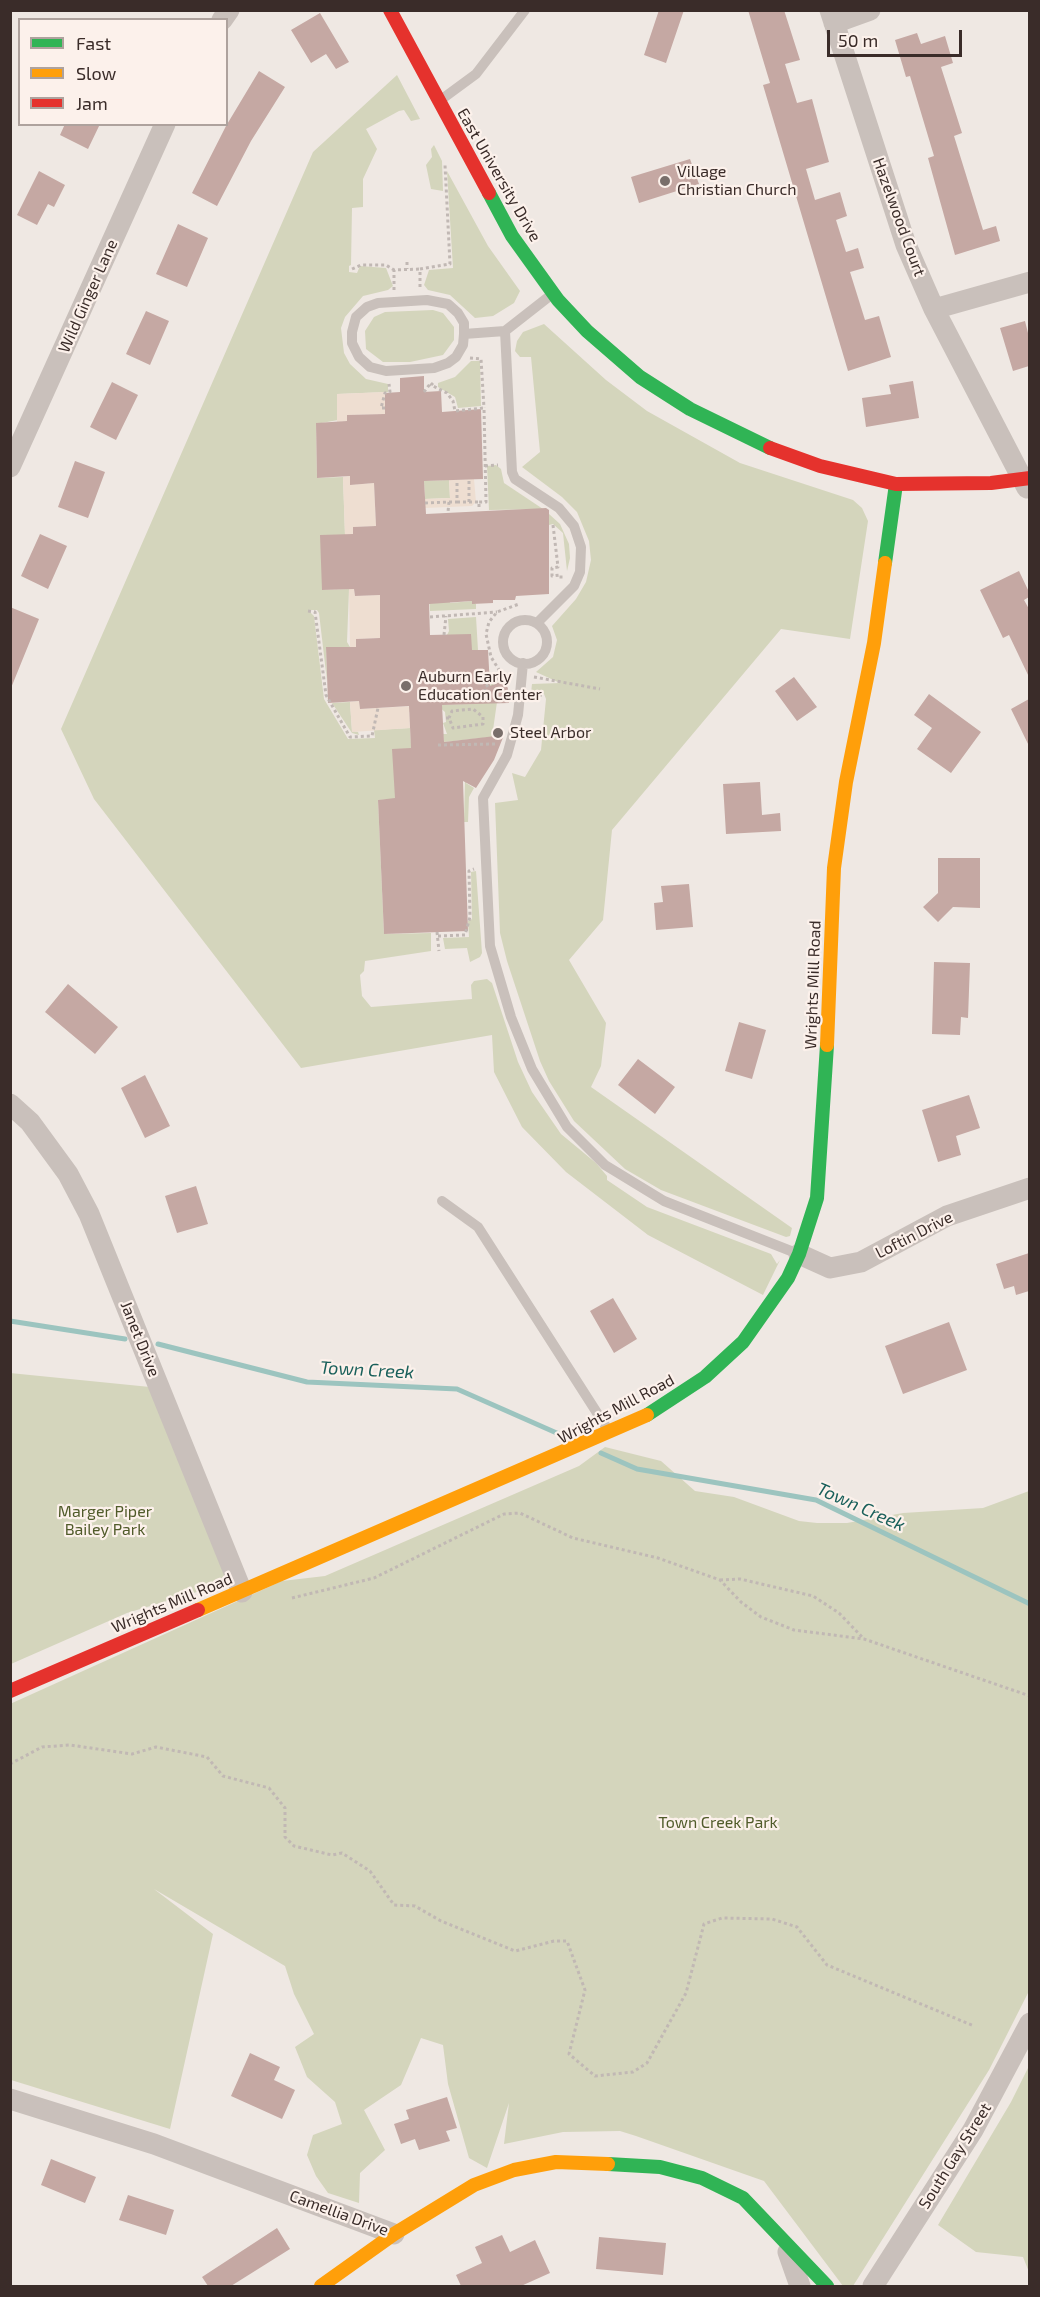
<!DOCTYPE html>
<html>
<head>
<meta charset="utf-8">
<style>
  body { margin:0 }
  #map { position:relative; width:1040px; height:2297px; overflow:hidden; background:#efe8e3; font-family:"Exo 2",sans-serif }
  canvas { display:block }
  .frame { position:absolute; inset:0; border:12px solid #3a2c29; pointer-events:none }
  .legend { position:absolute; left:18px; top:18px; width:210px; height:108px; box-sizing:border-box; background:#fcf1eb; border:2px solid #aea29d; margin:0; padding:8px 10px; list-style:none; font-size:18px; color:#3a2c29 }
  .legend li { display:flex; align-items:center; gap:12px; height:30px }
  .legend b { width:30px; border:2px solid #aea29d }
  .scale { position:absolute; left:827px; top:30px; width:135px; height:27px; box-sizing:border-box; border:3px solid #3a2c29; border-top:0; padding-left:8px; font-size:18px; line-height:21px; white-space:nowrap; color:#3a2c29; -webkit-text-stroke:4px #fcf1eb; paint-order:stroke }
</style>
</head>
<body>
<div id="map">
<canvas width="1040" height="2297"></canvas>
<div class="frame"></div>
<ul class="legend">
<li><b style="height:8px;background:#30b455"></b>Fast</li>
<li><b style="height:8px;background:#ff9f0a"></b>Slow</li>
<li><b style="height:8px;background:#e5322d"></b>Jam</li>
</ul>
<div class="scale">50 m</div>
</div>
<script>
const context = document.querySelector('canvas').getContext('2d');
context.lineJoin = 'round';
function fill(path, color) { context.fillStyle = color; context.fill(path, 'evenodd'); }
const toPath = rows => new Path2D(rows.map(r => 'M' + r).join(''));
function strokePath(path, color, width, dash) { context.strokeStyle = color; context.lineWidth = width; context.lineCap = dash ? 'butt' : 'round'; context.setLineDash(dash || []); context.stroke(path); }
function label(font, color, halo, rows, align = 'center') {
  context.font = font + ' "Exo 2",sans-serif'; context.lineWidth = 4.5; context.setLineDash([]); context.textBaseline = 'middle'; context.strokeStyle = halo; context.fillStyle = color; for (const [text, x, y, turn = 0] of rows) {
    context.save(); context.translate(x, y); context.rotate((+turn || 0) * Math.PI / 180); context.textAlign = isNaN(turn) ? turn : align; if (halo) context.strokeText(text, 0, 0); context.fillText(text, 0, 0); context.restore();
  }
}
const green = toPath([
  [397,75,420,119,411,121,404,110,399,111,366,129,377,149,363,179,363,207,352,208,351,265,349,266,349,272,357,273,360,266,386,268,393,286,388,290,363,296,345,317,341,328,344,353,350,364,366,379,388,384,388,392,338,394,338,420,316,424,317,478,343,477,345,535,322,590,349,589,347,642,350,647,326,648,327,681,319,613,317,610,308,610,314,616,324,699,348,739,375,738,374,730,410,728,411,744,417,743,395,799,378,800,384,934,431,933,431,951,365,961,364,971,360,975,362,996,371,1007,472,999,471,985,474,981,487,979,492,983,518,1062,532,1092,561,1134,596,1163,607,1176,607,1180,647,1207,771,1254,777,1264,780,1260,763,1295,648,1235,566,1172,522,1127,494,1072,492,1035,301,1068,94,799,61,729,313,152],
  [434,145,442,161,443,191,431,189,426,165,432,157,431,149],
  [447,171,488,246,520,291,514,303,493,316,475,318,450,295,428,290,424,285,429,270,453,268],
  [433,310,443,313,454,327,454,340,443,355,410,362,383,362,366,349,365,331,374,317,385,312],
  [544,324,606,380,647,411,740,463,853,500,862,508,868,521,850,639,781,629,612,830,603,920,569,960,606,1023,601,1066,591,1087,792,1228,790,1236,786,1237,661,1190,625,1169,574,1121,549,1081,540,1061,507,961,500,933,495,803,518,800,512,773,525,777,541,750,546,699,544,694,531,693,532,684,560,683,536,672,553,657,557,640,552,626,576,599,586,582,591,560,589,541,577,512,562,497,522,467,540,452,531,357,520,357,515,351,517,341,523,332],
  [471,361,480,361,481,406,458,408,455,397,438,387,438,383,455,377],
  [496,465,501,469,504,483,543,509,489,510,487,466],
  [449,480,450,498,425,499,424,481],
  [549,514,560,524,569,544,570,558,567,571,563,533,553,524,549,525],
  [427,567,449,592,450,603,472,601,476,604,476,609,430,611],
  [476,617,478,650,472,651,447,635,449,631,448,619],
  [491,684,495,684,498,695,492,737,444,742,443,734,447,734,443,723,446,722,445,712,437,705,473,704],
  [350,702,352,731,358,732,359,735,352,733,332,703],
  [487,748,466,783,474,788,469,797,468,822,464,822,465,779],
  [476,871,482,953,480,957,470,962,467,948,445,949,443,938,469,937,468,921,472,919,471,872],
  [10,1373,150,1387,230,1582,127,1613,11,1664],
  [605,1447,661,1461,695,1491,734,1497,799,1521,817,1523,847,1523,903,1513,983,1508,1029,1491,1029,1991,989,2070,853,2286,843,2286,764,2181,636,2136,620,2131,563,2132,504,2144,509,2103,487,2168,469,2158,448,2084,443,2045,421,2038,401,2085,364,2110,385,2150,360,2173,359,2203,328,2193,316,2176,307,2155,313,2135,342,2124,335,2102,307,2077,295,2047,314,2034,294,1994,285,1966,154,1889,213,1934,170,2129,11,2080,10,1704,282,1581,325,1576,579,1466],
  [1029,2066,1030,2066,1029,2272,1023,2257,976,2252,938,2225,1011,2102]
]);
const plaza = toPath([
  [385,392,385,414,347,415,347,421,337,422,337,394],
  [350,476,350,485,374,483,376,526,353,527,353,534,345,535,343,477],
  [474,479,476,502,472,506,425,508,425,499,450,498,449,480],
  [349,589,354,589,355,596,380,595,380,638,356,639,356,647,350,647],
  [359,701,360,709,414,706,415,711,409,712,410,728,352,732,350,702]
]);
const stream = toPath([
  [10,1321,125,1339],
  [158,1344,307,1382,457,1389,568,1438],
  [601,1453,637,1469,816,1500,1030,1604]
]);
const building = toPath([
  [659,10,684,10,666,63,644,55],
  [748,10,784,10,800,60,785,64,797,103,812,99,829,162,806,169,815,200,840,192,847,216,836,220,846,252,858,248,864,268,850,272,865,320,879,316,891,357,848,371,763,85,770,83],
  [320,13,349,62,336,69,326,54,311,63,291,30],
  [917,33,921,44,945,36,953,63,941,67,962,133,954,136,983,230,996,226,1000,241,955,255,928,158,934,156,910,76,906,77,895,40],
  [259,71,285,87,251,141,217,206,192,193,226,126],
  [65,124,100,124,88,149,60,135],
  [690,159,699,184,639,203,631,177],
  [39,171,65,185,54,207,48,204,37,225,17,215],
  [178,224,208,238,187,287,156,274],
  [146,311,169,321,150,365,126,354],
  [1025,321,1029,337,1029,366,1013,371,1000,328],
  [424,376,424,392,441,391,442,412,481,409,483,479,424,481,426,514,546,508,549,510,549,594,516,596,515,600,493,600,493,603,472,604,472,601,429,604,430,635,471,634,472,650,488,650,490,686,505,680,508,689,509,703,442,705,444,742,504,735,494,760,476,788,463,781,468,931,384,934,378,800,395,798,392,749,411,748,409,706,360,709,359,701,328,703,326,647,356,647,356,639,380,638,380,595,355,596,354,589,322,590,320,535,353,534,353,527,376,526,374,483,350,485,350,476,317,478,316,423,347,421,347,415,385,414,385,393,400,392,400,378],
  [913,381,919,418,866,427,862,398,891,394,889,385],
  [112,382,138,395,116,440,90,427],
  [75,461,105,472,88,518,58,507],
  [40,534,67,546,48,589,21,576],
  [1019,571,1029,592,1029,597,1024,600,1029,609,1029,677,1009,635,1003,638,980,590],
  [10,607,39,619,11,688,10,688],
  [794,677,817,707,797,721,775,691],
  [929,694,981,732,951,773,917,749,932,728,914,715],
  [1029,699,1029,746,1011,709],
  [760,782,762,815,780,813,781,831,726,834,723,784],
  [938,858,980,858,980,908,953,907,938,922,923,907,938,893],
  [689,884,693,927,656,930,654,903,663,902,661,886],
  [934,962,970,963,968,1018,961,1017,960,1035,932,1034],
  [68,984,118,1027,95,1054,45,1012],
  [739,1022,766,1030,752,1079,725,1071],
  [638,1059,675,1087,655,1114,618,1085],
  [145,1075,170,1126,145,1138,121,1088],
  [969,1095,980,1128,956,1136,961,1155,938,1162,922,1110],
  [196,1186,208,1224,177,1233,165,1196],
  [1029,1253,1029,1291,1016,1295,1014,1286,1004,1289,996,1264],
  [613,1298,637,1339,614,1353,590,1311],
  [949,1322,967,1370,903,1394,885,1346],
  [250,2053,280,2067,274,2080,295,2090,282,2119,231,2096],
  [447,2097,457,2128,446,2131,450,2141,419,2150,415,2139,401,2144,394,2124,409,2119,406,2110],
  [51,2159,96,2177,85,2203,41,2185],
  [128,2195,174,2210,166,2235,119,2220],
  [277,2228,290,2249,231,2286,208,2286,202,2277],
  [502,2235,510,2252,535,2240,550,2273,521,2286,461,2286,456,2275,482,2263,475,2247],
  [599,2237,666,2243,663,2275,596,2269]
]);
const path = toPath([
  [407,262,407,269],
  [352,269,361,265,386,265,394,270],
  [420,287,420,269,450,264,445,165],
  [394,290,394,270,420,269],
  [470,358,481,359,484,408],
  [433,383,431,385,447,393,453,401,455,411,484,408,486,502,479,502],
  [424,392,430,384],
  [385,408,381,408,385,393,390,392,389,384],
  [485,466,498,465],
  [449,502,457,502,457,480],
  [457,502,479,502,479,510],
  [469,502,469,480],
  [425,503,449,502,448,512],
  [553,525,558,567,552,568,552,576,561,575,561,579],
  [308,611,315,612,326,695,350,737,372,736,378,708],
  [430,617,497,612],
  [444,635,446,616],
  [534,677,600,689],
  [506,681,491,657,486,634,489,622,497,612,519,604],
  [533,695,545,695],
  [473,698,485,698,485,687,503,675],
  [446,718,449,718,453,728,483,724,483,717,473,709,452,711,449,718],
  [438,745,495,744],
  [437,932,439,951],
  [438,936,465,935,470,917,469,871,474,869],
  [720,1580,740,1579,813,1596,839,1613,863,1638],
  [292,1598,374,1578,504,1514,520,1513,573,1538,658,1558,720,1580,741,1602,761,1617,794,1630,864,1639,1030,1696],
  [10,1764,42,1747,70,1745,132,1754,156,1747,207,1757,223,1776,269,1788,285,1808,285,1837,294,1846,332,1855,342,1853,370,1871,394,1905,415,1906,441,1921,515,1951,554,1941,567,1941,585,1990,569,2054,595,2076,633,2072,647,2063,686,1993,704,1924,722,1918,772,1919,797,1927,827,1965,974,2026]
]);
const lane = toPath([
  [442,99,476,74,525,10],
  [505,331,512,472,515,479,559,508,574,526,581,547,580,572,574,586,537,623],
  [464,334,463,345,456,357,448,363,434,368,386,371,370,367,359,357,352,343,352,332,356,317,367,307,378,303,427,300,448,304,458,313,464,323,464,334,505,331,551,295],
  '503 642a22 22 0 1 1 44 0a22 22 0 1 1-44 0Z',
  [523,663,518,715,507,755,483,798,490,946,511,1017,532,1069,567,1127,605,1165,664,1201,796,1253],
  [442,1201,478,1227,608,1430]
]);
const street = toPath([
  [830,10,906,245,934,309,1027,488],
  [222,20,229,10],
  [834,23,870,10],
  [934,309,1030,282],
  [10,467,165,124],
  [10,1104,30,1122,68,1174,89,1214,242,1592],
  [799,1254,830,1268,861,1262,947,1216,1030,1188],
  [10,2099,154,2144,394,2234],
  [788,2252,800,2286],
  [873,2286,973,2130,1030,2023]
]);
const fast = toPath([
  [489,193,512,236,558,300,587,331,640,377,690,409,770,448],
  [885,563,896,484],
  [647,1415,705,1377,743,1342,788,1278,799,1254,817,1198,827,1045],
  [608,2164,660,2167,702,2178,743,2198,827,2286]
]);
const slow = toPath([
  [827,1045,834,868,846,782,874,643,885,563],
  [198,1610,647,1415],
  [321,2286,394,2234,474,2185,514,2170,556,2162,608,2164]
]);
const jam = toPath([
  [390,10,489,193],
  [770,448,820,466,896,484,991,483,1030,478],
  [10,1691,198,1610]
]);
const markers = [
  [665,181,6,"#796e6a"],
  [406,686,6,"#796e6a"],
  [498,733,6,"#796e6a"]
];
const poiNames = [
  ["Village",677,172],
  ["Christian Church",677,190],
  ["Auburn Early",418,677],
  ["Education Center",418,695],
  ["Steel Arbor",510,733]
];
const streetNames = [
  ["East University Drive",499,175,60],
  ["Hazelwood Court",899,217,70],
  ["Wild Ginger Lane",88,296,-66],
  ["Wrights Mill Road",813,985,-88],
  ["Loftin Drive",914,1235,-27],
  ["Janet Drive",140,1339,68],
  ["Wrights Mill Road",616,1409,-28],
  ["Wrights Mill Road",172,1603,-23],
  ["South Gay Street",955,2156,-58],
  ["Camellia Drive",339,2213,20]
];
const parkNames = [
  ["Marger Piper",105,1512],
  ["Bailey Park",105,1530],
  ["Town Creek Park",718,1823]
];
const waterNames = [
  ["Town Creek",367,1370,3],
  ["Town Creek",861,1507,24]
];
fill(green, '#d4d5bc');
fill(plaza, '#eeded1');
strokePath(stream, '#9cc4bf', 5);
fill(building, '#c5a8a3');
strokePath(path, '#c1b8b4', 3, [3, 3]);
strokePath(lane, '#c9c0bb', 10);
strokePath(street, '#c9c0bb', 21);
strokePath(fast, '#30b455', 14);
strokePath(slow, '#ff9f0a', 14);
strokePath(jam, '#e5322d', 14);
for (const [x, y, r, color] of markers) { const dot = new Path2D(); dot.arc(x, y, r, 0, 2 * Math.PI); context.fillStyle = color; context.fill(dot); strokePath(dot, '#fcf1eb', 2); }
label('16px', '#3a2c29', '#fcf1eb', poiNames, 'left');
label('16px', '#3a2c29', '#fcf1eb', streetNames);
label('16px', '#505b2a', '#fcf1eb', parkNames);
label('italic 18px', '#1a605b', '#fcf1eb', waterNames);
</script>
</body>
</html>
